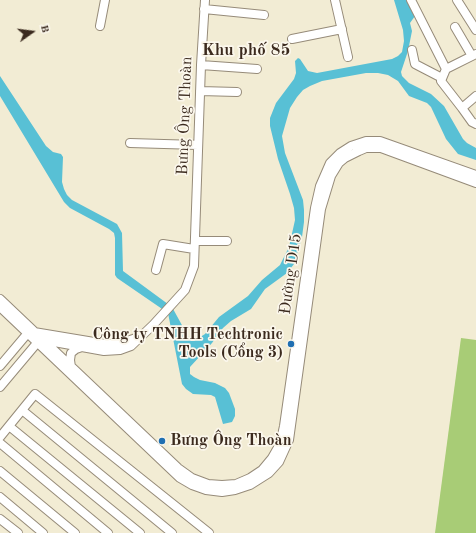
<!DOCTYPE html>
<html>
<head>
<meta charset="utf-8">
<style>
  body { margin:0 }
  #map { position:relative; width:476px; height:533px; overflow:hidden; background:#f2ecd4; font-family:"Old Standard TT",serif }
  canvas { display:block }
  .north { position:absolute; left:12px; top:12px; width:40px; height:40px; -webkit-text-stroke:3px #fbf7ec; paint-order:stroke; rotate:76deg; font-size:11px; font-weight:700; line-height:16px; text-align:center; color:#3b2a1e }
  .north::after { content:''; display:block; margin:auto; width:14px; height:18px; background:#3b2a1e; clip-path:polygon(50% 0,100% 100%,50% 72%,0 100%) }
</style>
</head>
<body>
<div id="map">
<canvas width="476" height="533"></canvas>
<div class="north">B</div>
</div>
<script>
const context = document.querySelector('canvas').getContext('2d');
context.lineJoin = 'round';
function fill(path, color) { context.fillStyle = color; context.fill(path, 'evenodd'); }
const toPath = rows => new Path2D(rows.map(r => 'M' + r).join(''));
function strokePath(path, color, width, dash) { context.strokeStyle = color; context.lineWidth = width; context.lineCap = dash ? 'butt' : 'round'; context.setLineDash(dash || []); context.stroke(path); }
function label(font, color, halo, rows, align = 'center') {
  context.font = font + ' "Old Standard TT",serif'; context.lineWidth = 3.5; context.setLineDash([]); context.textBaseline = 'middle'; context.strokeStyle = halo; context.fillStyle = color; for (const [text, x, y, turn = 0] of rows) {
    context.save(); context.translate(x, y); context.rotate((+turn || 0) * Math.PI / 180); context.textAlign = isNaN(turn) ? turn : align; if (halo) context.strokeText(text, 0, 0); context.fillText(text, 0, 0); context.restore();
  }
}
const green = toPath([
  [461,338,476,340,476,533,435,533]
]);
const water = toPath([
  [394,0,410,0,415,16,410,23,412,31,408,51,401,72,402,76,409,83,431,94,444,106,463,139,467,143,476,148,476,160,458,154,446,139,431,107,427,103,409,96,398,81,388,75,378,73,366,73,322,81,310,86,303,90,297,97,290,108,282,136,285,153,303,200,304,210,304,222,302,237,294,264,287,273,265,289,251,309,231,321,223,328,212,343,190,367,190,374,194,377,200,380,215,383,225,388,229,393,235,409,235,416,232,422,223,424,215,397,211,395,193,394,186,389,182,384,168,313,117,278,115,275,115,238,114,233,109,229,70,208,64,202,0,96,0,76,46,146,53,152,61,154,63,157,62,182,64,189,67,195,72,200,117,224,122,233,123,271,172,307,189,338,191,341,194,341,205,334,219,317,248,296,262,280,280,265,289,247,295,220,294,208,290,194,278,159,270,126,270,118,276,103,294,79,296,73,295,61,298,58,300,59,308,71,317,73,392,59,398,56,402,52,404,41,403,30]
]);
const minor = toPath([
  [335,0,348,57],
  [411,0,446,69,441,81,462,108,476,96],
  [457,0,476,30],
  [204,9,264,15],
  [100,26,105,0],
  [455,27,472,56],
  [292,39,342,29],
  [412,50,415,64,442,78],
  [201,65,257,69],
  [446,69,476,54],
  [200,91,237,92],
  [462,108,472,122,476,124],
  [130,143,198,145],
  [195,241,227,241],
  [156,270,163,244,194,249],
  [0,299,178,468,192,478,208,484,222,485,236,484,250,478,262,470,272,458,280,444,284,426,315,208,320,186,330,163,340,153,351,146,366,141,380,141,476,175],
  [0,307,180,478,192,485,206,490,222,492,235,490,250,485,269,473,279,462,289,440,321,209,331,176,339,163,345,158,359,151,366,148,381,148,476,183],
  [0,366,27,334,34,332,106,344,118,344,136,338],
  [71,367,70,360,71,353,76,349,82,347],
  [0,387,37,343,43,340,104,351,120,350,131,346,153,325,185,290,194,266,201,65,205,0],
  [22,410,172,533],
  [9,426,140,533],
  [0,437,35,394,209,533],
  [0,443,108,533],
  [0,471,75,533],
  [0,497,43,533],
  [0,519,18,533]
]);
const markers = [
  [291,344,4,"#1f6fb2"],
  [162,441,4,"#1f6fb2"]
];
const streetNames = [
  ["Bưng Ông Thoàn",185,116,-88],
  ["Đường D15",291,274,-82]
];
const poiNames = [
  ["Công ty TNHH Techtronic",283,335],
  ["Tools (Cổng 3)",283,353],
  ["Bưng Ông Thoàn",170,441,"left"]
];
const neighbourhoodNames = [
  ["Khu phố 85",246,51]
];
fill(green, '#a8cc76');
fill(water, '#58c0d5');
strokePath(minor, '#968b79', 10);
strokePath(minor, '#fff', 8);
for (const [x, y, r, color] of markers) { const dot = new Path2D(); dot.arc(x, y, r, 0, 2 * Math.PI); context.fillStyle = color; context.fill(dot); strokePath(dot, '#fbf7ec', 1.5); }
label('16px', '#3b2a1e', '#fbf7ec', streetNames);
label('bold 16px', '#3b2a1e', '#fbf7ec', poiNames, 'right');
label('bold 17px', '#3b2a1e', '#fbf7ec', neighbourhoodNames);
</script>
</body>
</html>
